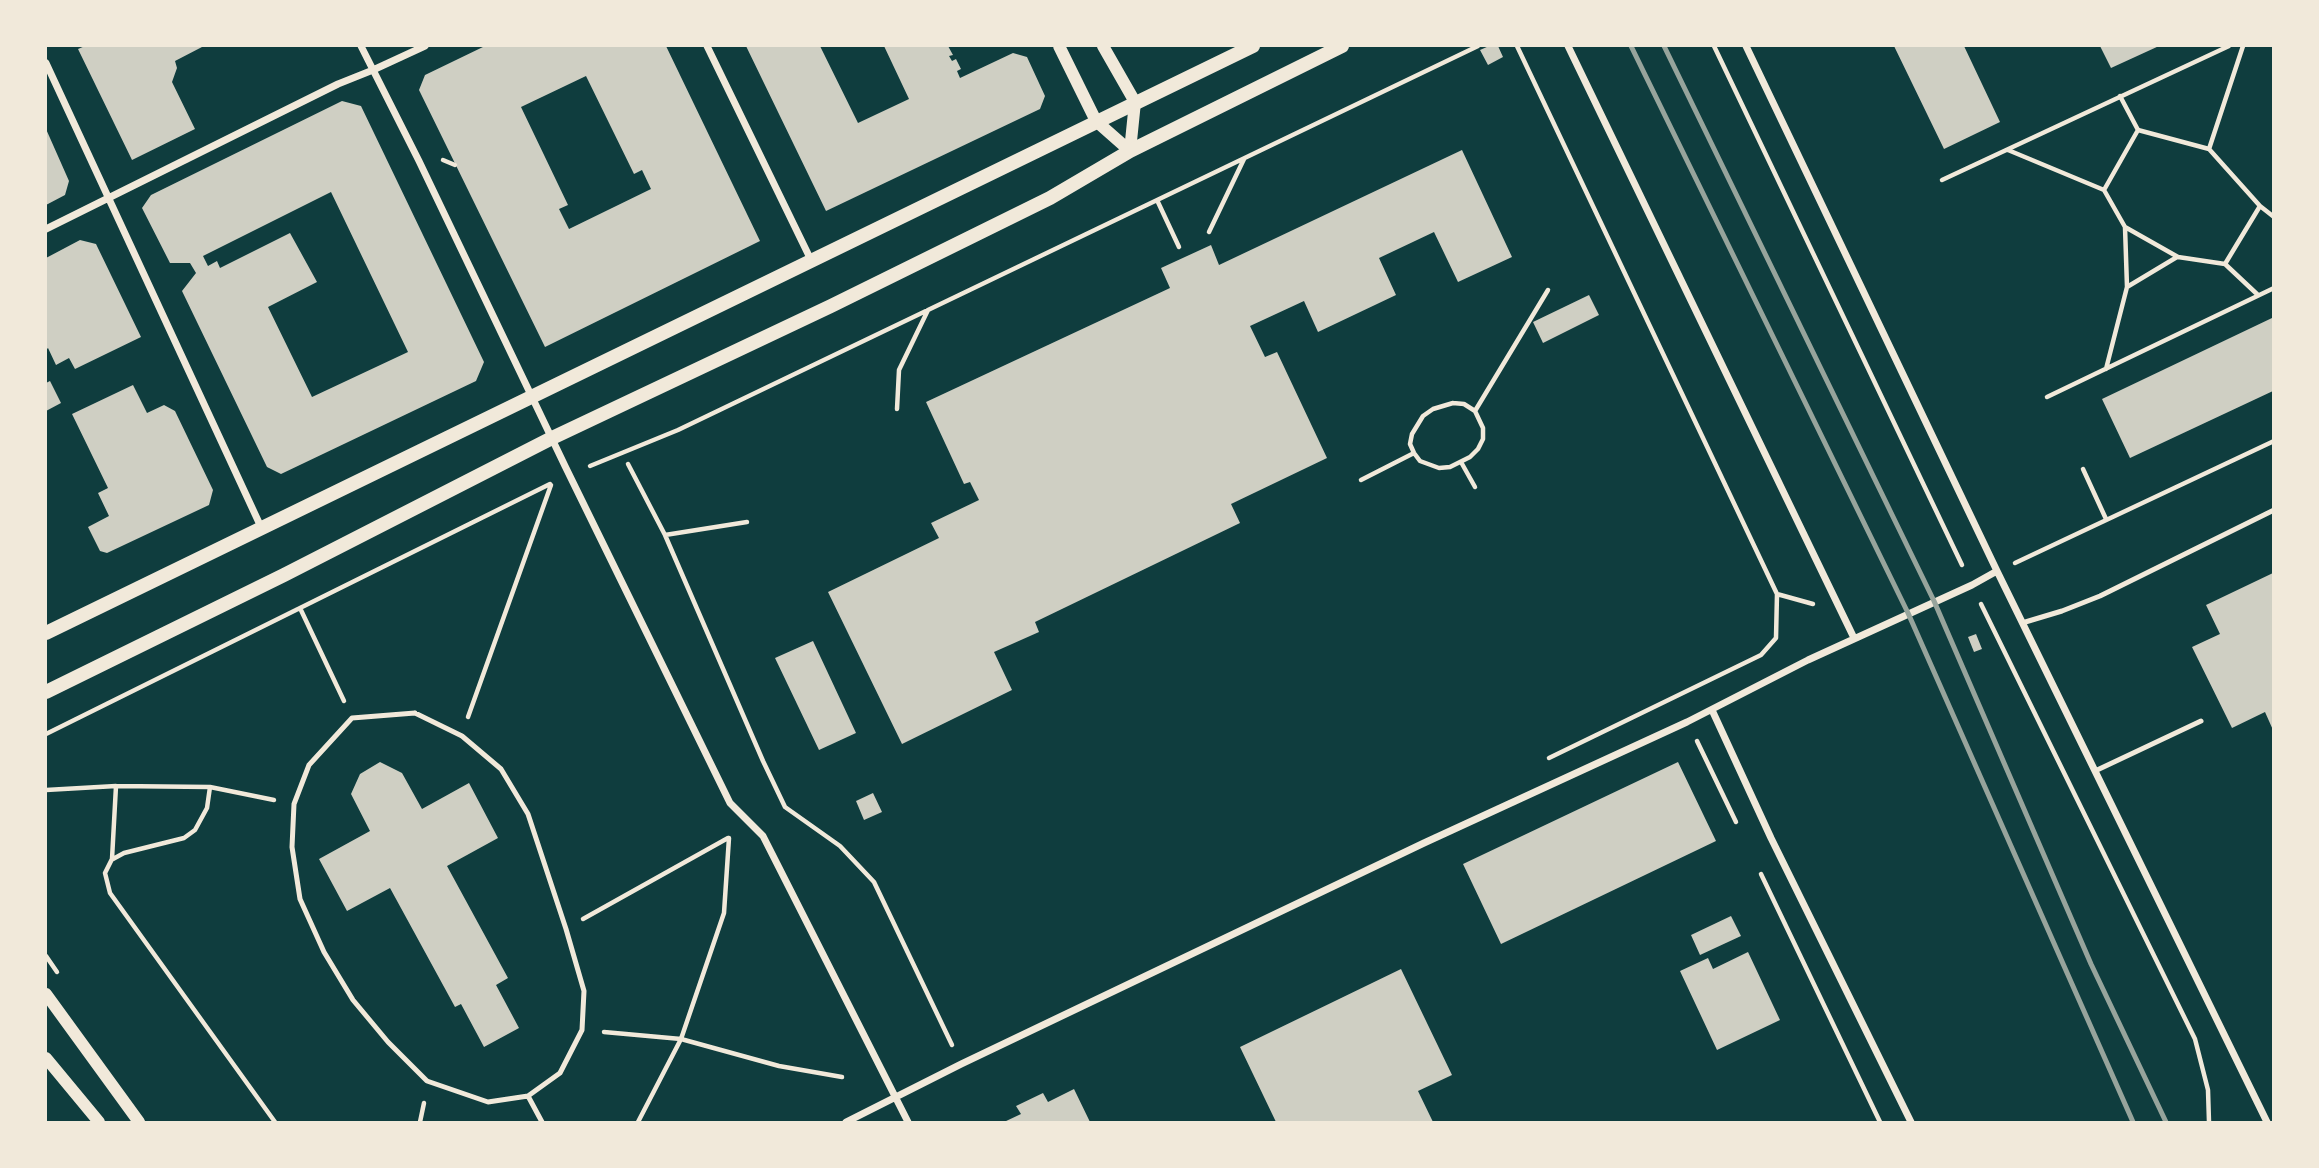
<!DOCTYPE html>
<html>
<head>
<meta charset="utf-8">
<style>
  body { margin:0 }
  #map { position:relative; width:2319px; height:1168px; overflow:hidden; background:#0f3d3e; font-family:Roboto,sans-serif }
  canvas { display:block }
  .frame { position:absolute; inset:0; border:47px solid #f1e9da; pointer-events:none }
</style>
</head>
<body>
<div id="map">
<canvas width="2319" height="1168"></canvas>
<div class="frame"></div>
</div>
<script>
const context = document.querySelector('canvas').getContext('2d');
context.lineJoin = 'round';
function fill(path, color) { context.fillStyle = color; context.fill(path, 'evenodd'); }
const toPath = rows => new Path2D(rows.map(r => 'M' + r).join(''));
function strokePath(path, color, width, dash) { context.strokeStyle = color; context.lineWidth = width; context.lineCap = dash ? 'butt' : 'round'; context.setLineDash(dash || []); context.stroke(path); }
const building = toPath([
  [85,46,201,46,202,47,175,61,177,68,172,82,195,129,132,160,78,49],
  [485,46,666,46,760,241,545,347,419,90,425,75],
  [586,76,634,174,642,170,651,189,569,229,559,209,568,205,521,107],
  [746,46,820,46,858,123,909,99,884,46,948,46,953,55,949,56,952,61,956,59,961,69,957,71,960,78,1013,53,1027,57,1045,96,1040,109,826,211],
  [1489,46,1498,46,1503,57,1488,65,1480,50],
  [1894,46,1964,46,2000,122,1944,149],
  [2100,46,2159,46,2111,68],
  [342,101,361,106,484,362,476,381,281,474,267,467,182,291,196,273,190,263,170,263,142,208,151,195],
  [331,192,408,352,312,397,268,307,317,282,290,233,220,268,217,261,208,266,203,256],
  [46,129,69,181,65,195,46,205],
  [1462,150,1512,257,1458,282,1434,232,1379,258,1396,295,1318,332,1304,301,1250,326,1265,357,1277,352,1327,458,1231,504,1240,523,1035,622,1039,632,994,652,1012,690,902,744,828,592,939,538,931,523,979,500,970,482,964,484,926,402,1170,288,1161,268,1211,245,1219,265],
  [80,240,96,244,141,337,75,369,69,358,56,365,48,348,46,350,46,258],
  [1589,295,1599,315,1543,343,1533,322],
  [2272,318,2273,391,2130,458,2102,399],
  [50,381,61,403,46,411,46,383],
  [133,385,147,413,164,405,175,411,213,490,209,505,107,553,100,551,88,527,109,516,98,493,108,488,72,414],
  [2273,573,2273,730,2265,712,2232,728,2192,647,2220,634,2206,605],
  [1976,634,1982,649,1974,652,1968,637],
  [813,641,856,733,819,750,775,658],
  [380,762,402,773,422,809,469,783,498,838,447,866,508,978,496,985,519,1028,484,1047,461,1004,455,1007,390,888,347,911,319,859,370,831,351,794,360,774],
  [1678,762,1716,841,1501,944,1463,864],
  [873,793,882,812,864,820,856,801],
  [1731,916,1741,936,1700,955,1691,935],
  [1748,952,1780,1020,1717,1050,1680,971,1708,958,1713,969],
  [1401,969,1452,1075,1418,1091,1433,1122,1276,1122,1240,1047],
  [1074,1089,1090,1122,1004,1122,1021,1114,1016,1106,1043,1093,1048,1102]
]);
const path = toPath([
  [1517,46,1777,594,1776,638,1761,655,1549,758],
  [1714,46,1962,565],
  [2120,96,2138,130,2209,149,2260,206,2274,217],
  [2209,149,2243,46],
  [2008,150,2104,190],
  [443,160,455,165],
  [1942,180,2229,46],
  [1157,200,1179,247],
  [2125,227,2178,257,2225,264,2258,295],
  [1209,232,1244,159],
  [2225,264,2260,206],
  [2127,287,2177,257],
  [2106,369,2127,287,2125,227,2104,190,2138,130],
  [2047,397,2274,288],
  [1453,403,1464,404,1475,411,1483,428,1483,439,1478,449,1470,457,1450,467,1439,468,1420,461,1414,453,1410,444,1412,434,1423,416,1433,409,1453,403],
  [897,409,899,370,928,310],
  [1475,411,1548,290],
  [1461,462,1475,487],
  [628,464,665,535,763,761,785,807,840,846,874,882,952,1045],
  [590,466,678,430,1478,46],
  [2083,469,2106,519],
  [1361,480,1414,453],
  [665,535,747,522],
  [2015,563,2274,441],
  [1777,594,1813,604],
  [1981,604,2195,1039,2208,1090,2209,1122],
  [300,608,344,701],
  [468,717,551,485],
  [46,734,550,484],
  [1697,741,1736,822],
  [116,786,112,859,105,873,110,893,275,1122],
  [46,790,116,786,210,787,274,800],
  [113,859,124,853,184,838,195,830,207,808,210,787],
  [1761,874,1880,1122],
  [583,919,728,838],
  [46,956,57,972],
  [604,1032,681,1039,779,1066,842,1077],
  [420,1122,424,1103],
  [638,1122,681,1039,724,913,729,838]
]);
const service = toPath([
  [2022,623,2062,611,2100,596,2274,510],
  [415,713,462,736,501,769,528,814,566,929,584,991,582,1030,560,1073,528,1096,488,1102,427,1081,388,1042,353,1000,324,952,300,899,292,847,294,804,309,765,352,718,415,713],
  [2095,771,2201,721],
  [528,1096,542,1122]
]);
const minor = toPath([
  [361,46,419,161,565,466,730,803,763,836,908,1122],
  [707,46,811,260],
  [1568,46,1854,638],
  [1746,46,1997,571,2267,1122],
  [46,63,261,527],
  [46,229,338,84,373,70,425,46],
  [1712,710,1771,838,1911,1122],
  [846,1122,961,1064,1424,843,1687,722,1808,660,1972,585,1997,571]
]);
const tertiary = toPath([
  [1059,46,1096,121,1130,151],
  [1103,46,1135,102,1130,151],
  [46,994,139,1122],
  [46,1058,99,1122]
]);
const secondary = toPath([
  [46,633,1253,46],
  [46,692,284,575,552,438,831,306,1050,198,1130,151,1342,46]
]);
const rail = toPath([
  [1631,46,1908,613,2133,1122],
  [1664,46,1934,601,2091,964,2166,1122]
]);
fill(building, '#cfcfc3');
strokePath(path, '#f1e9da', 4.5);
strokePath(service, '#f1e9da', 5);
strokePath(minor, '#f1e9da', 7);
strokePath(tertiary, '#f1e9da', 12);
strokePath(secondary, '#f1e9da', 14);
strokePath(rail, '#97a49c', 5);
</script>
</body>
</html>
